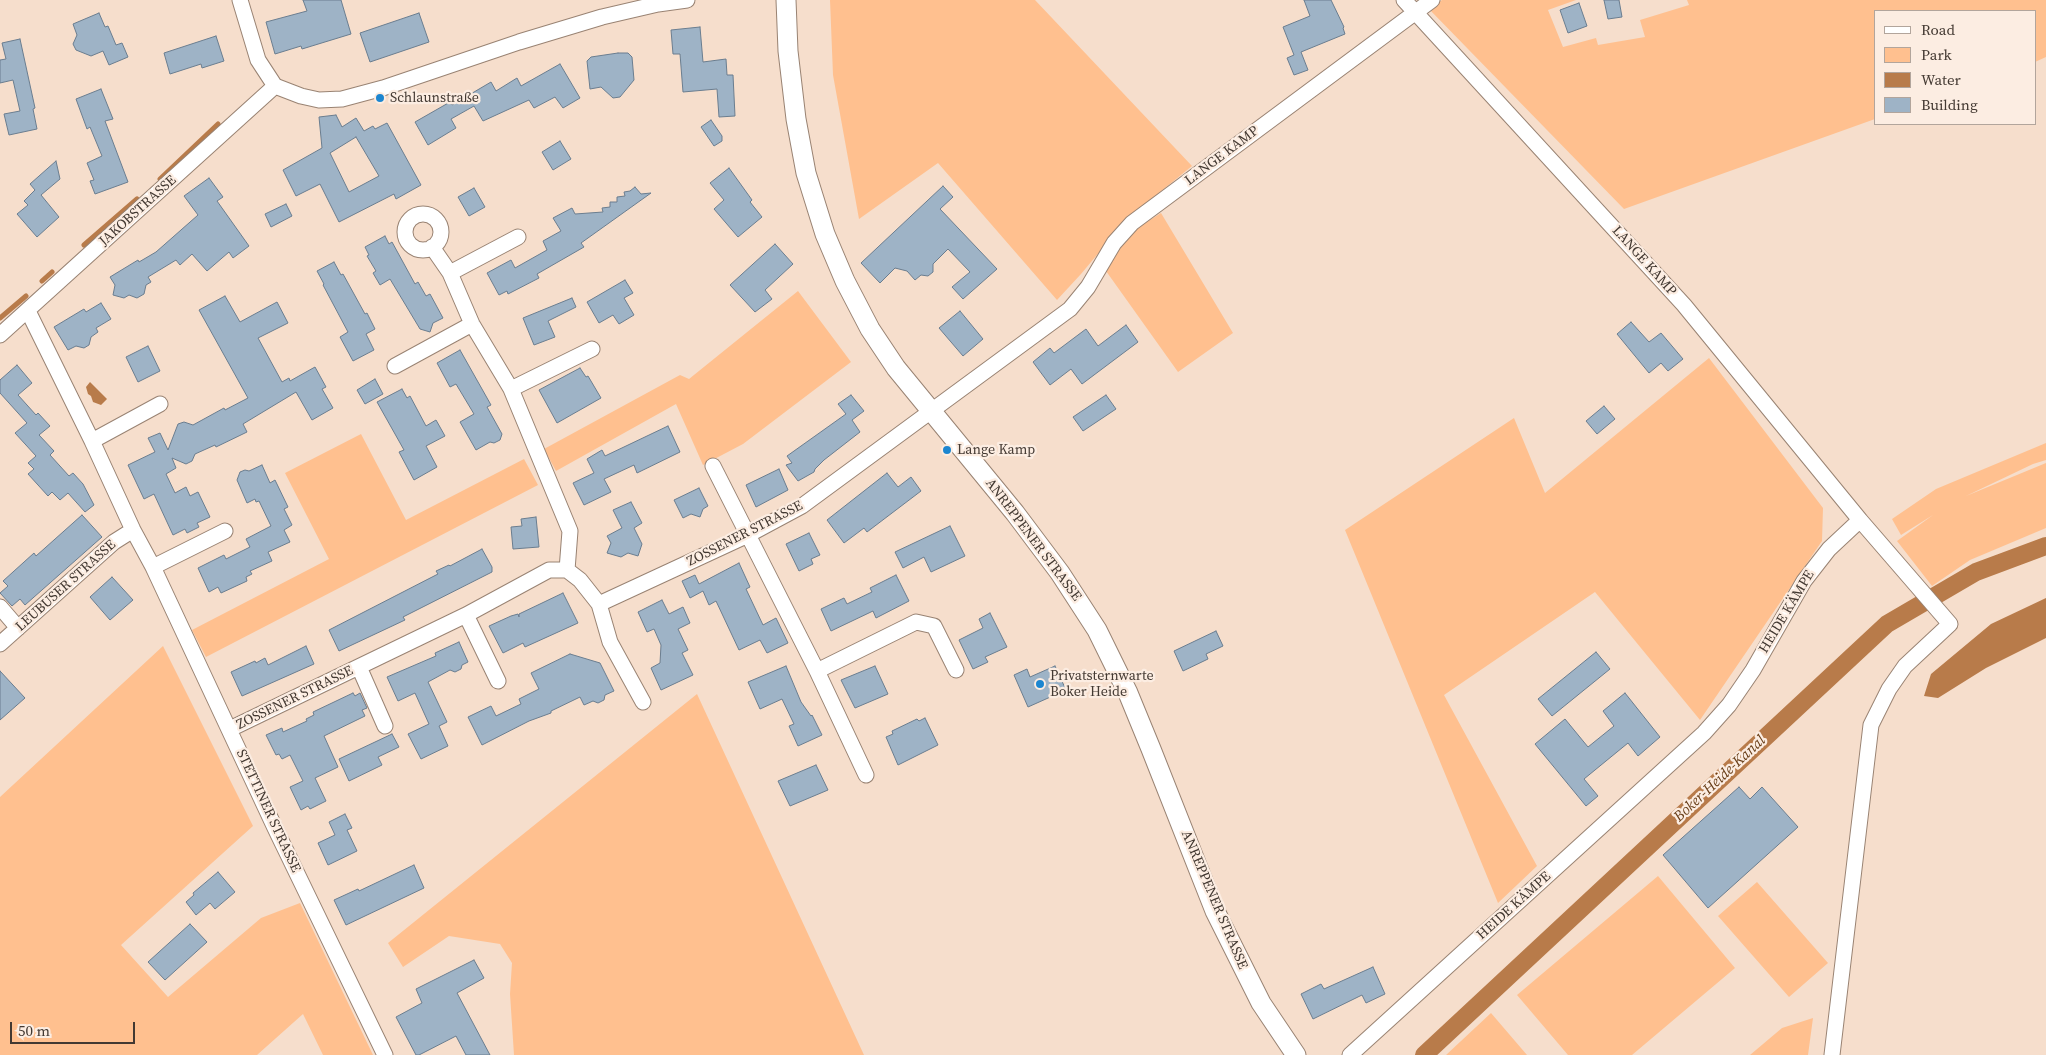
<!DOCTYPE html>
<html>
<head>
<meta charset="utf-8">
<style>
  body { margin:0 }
  #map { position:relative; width:2046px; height:1055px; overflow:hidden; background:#f6decc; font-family:"Source Serif 4",serif }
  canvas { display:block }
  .legend { position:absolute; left:1874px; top:10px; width:162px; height:115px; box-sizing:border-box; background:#fcede2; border:1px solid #b2a59c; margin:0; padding:6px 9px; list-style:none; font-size:15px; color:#433932 }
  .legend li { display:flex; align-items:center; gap:10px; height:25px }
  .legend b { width:25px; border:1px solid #b2a59c }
  .scale { position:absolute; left:10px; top:1022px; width:125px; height:22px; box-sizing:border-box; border:2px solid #433932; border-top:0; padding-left:6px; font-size:15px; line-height:18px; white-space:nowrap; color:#433932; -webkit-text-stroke:4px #fcede2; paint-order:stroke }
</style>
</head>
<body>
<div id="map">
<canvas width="2046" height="1055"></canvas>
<ul class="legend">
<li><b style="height:6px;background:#fff"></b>Road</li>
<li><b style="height:14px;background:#ffc08f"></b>Park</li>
<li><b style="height:14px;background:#b87b4a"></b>Water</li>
<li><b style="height:14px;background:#9eb3c6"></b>Building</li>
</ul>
<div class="scale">50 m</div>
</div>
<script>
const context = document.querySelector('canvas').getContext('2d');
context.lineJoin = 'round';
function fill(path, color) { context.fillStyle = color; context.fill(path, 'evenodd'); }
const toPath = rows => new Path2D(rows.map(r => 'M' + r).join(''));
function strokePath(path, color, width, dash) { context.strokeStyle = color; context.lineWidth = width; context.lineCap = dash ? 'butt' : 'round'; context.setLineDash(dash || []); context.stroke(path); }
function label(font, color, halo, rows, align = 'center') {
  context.font = font + ' "Source Serif 4",serif'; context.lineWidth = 4.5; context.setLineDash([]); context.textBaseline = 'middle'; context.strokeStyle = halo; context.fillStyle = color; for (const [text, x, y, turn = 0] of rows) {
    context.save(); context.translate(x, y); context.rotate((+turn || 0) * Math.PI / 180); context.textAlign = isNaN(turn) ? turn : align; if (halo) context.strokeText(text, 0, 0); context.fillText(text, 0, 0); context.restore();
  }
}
const green = toPath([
  [830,0,1035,0,1192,166,1127,219,1081,274,1057,300,938,163,859,219,833,75],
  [1442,0,1576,0,1548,10,1563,47,1596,38,1598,45,1645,37,1640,20,1689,5,1687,0,2046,0,2046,57,2035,62,2035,11,1875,11,1875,119,1624,209,1429,9],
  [1161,213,1233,333,1178,372,1106,271,1119,249,1136,229],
  [798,291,851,362,743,444,703,465,676,404,556,471,544,449,680,375,689,379],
  [1709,358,1823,508,1822,541,1700,720,1595,592,1444,695,1537,866,1498,903,1345,530,1514,418,1545,493],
  [361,434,406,520,524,459,538,485,206,657,192,630,329,559,285,473],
  [2046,443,2046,460,2033,464,1966,496,2046,463,2046,528,1970,560,1932,586,1897,541,1933,515,1901,535,1892,519,1936,489],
  [163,646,253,826,121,945,168,997,261,918,300,903,373,1055,323,1055,303,1014,257,1055,0,1055,0,797],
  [697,694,864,1055,514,1055,510,994,512,963,500,944,449,936,403,967,388,943],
  [1658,876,1735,968,1632,1055,1568,1055,1517,995],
  [1757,882,1828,963,1789,997,1718,916],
  [1491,1013,1527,1055,1446,1055],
  [1813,1018,1808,1055,1750,1055,1782,1028]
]);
const water = toPath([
  [90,382,107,399,101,405,93,402,91,396,88,394,86,387],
  [2046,598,2046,638,1986,668,1938,698,1924,696,1931,674,1991,624]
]);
const stream = toPath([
  [160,179,218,124],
  [84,245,137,199],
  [42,281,52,272],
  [0,318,26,296]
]);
const canal = toPath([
  [1424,1055,1887,624,1976,572,2046,546]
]);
const building = toPath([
  [303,0,341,0,351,34,302,49,301,46,275,54,266,22,307,11,303,0],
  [1304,0,1331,0,1344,27,1343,28,1345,34,1301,52,1308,70,1294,75,1287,58,1294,55,1283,27,1310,16,1304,0],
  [1604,0,1619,0,1622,17,1608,19,1604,0],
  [1579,3,1587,26,1568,33,1560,10,1579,3],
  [99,13,105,27,108,26,116,45,122,43,128,57,109,65,103,51,91,56,76,50,73,44,77,35,73,24,99,13],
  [419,13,429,42,370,62,360,33,419,13],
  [700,27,703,62,726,59,727,75,733,75,735,116,719,117,717,89,683,92,680,54,673,54,671,30,700,27],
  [216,36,224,61,202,68,201,64,170,74,164,53,216,36],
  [20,39,35,108,33,109,37,129,9,135,4,114,20,111,13,80,0,83,0,60,6,59,2,43,20,39],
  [618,53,628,53,632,57,634,80,620,97,613,98,601,87,590,89,587,61,591,57,618,53],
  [560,64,580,98,563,108,555,97,534,108,529,100,483,121,474,106,451,119,456,128,428,145,415,122,450,102,452,105,491,82,496,91,517,78,521,86,560,64],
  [101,89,113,119,105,121,128,182,95,194,90,181,94,180,87,163,102,156,90,127,87,129,76,99,101,89],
  [336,115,342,127,356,118,364,131,373,126,375,129,387,123,421,185,396,199,394,194,339,222,320,184,296,196,283,170,322,148,319,117,336,115],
  [356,137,379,176,349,192,330,153,356,137],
  [711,120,722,136,722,141,714,146,701,127,711,120],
  [560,141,571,159,553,170,542,152,560,141],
  [56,161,60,179,41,195,59,217,37,237,17,214,28,205,24,201,35,190,30,184,56,161],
  [729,168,752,200,750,202,762,217,738,237,714,209,724,200,710,183,729,168],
  [209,178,223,197,217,201,249,246,233,258,229,252,207,271,192,254,180,265,176,260,148,277,151,282,146,285,144,294,137,298,129,295,124,298,113,295,115,285,110,277,138,260,139,262,156,252,198,215,184,196,209,178],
  [943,186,953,197,940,209,997,269,963,299,952,287,970,272,948,249,933,264,933,272,928,276,921,275,915,280,907,271,895,268,880,283,861,263,943,186],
  [635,187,641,194,651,193,581,243,584,247,537,274,539,278,508,294,507,291,499,295,487,273,511,260,515,268,547,250,543,241,561,231,553,218,572,208,575,214,603,212,602,208,610,207,610,202,617,202,617,197,625,196,624,192,630,191,635,187],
  [474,188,485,207,469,216,458,197,474,188],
  [286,204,292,216,271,227,265,214,286,204],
  [385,236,389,244,392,242,415,284,418,282,426,296,430,294,443,318,433,323,430,332,420,329,390,279,380,285,373,273,376,271,367,256,369,255,365,247,385,236],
  [775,244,793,264,765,290,772,299,755,312,730,285,775,244],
  [334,262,341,275,343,274,365,314,367,313,375,329,366,334,374,350,353,361,340,337,348,332,323,285,324,284,317,271,334,262],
  [625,280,633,293,624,298,634,315,619,324,613,315,599,323,587,302,625,280],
  [225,296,240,322,277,302,288,323,258,338,282,382,289,378,290,381,315,367,326,387,322,389,333,408,312,420,296,392,243,424,247,432,216,447,215,445,195,454,192,461,186,464,172,458,176,468,166,474,175,493,186,487,190,496,198,492,210,517,197,523,199,527,187,533,185,529,173,535,154,494,144,499,128,465,155,452,148,438,160,433,168,450,178,424,184,422,193,425,224,408,225,410,248,398,199,310,225,296],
  [572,298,576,307,548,321,555,337,534,345,523,318,572,298],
  [101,303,111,319,96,328,98,332,91,337,89,345,84,348,76,346,68,350,54,327,84,309,86,312,101,303],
  [960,311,983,339,963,356,939,328,960,311],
  [1631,322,1649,342,1661,333,1683,359,1668,371,1661,363,1649,373,1617,334,1631,322],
  [1126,325,1138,342,1082,384,1071,369,1050,385,1033,362,1050,348,1054,353,1086,329,1098,346,1126,325],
  [148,346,160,371,138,382,126,357,148,346],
  [460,350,491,405,487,407,502,434,500,440,494,443,490,442,476,450,460,422,474,414,456,384,450,387,437,363,460,350],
  [17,365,32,383,18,395,36,415,38,413,50,426,39,435,54,451,50,455,69,476,73,473,83,484,94,505,85,512,68,493,60,500,52,492,48,496,28,474,34,469,28,463,36,456,15,433,27,423,0,393,0,380,17,365],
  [580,368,586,377,588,376,601,398,557,423,539,390,580,368],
  [375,379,383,394,365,404,357,390,375,379],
  [402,389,407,398,410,396,426,426,436,420,445,436,426,446,437,467,414,480,399,452,404,450,377,402,402,389],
  [851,395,864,411,852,420,860,432,824,460,815,469,814,472,798,481,786,465,792,463,787,456,846,414,838,404,851,395],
  [1106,395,1116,409,1083,431,1073,417,1106,395],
  [1604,406,1615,419,1597,434,1586,421,1604,406],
  [668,426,680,452,637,473,634,465,604,479,611,492,584,505,573,483,594,473,587,459,602,450,605,456,668,426],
  [262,465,270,483,275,480,288,507,284,509,292,525,284,530,290,542,268,552,272,561,250,571,252,574,246,577,247,581,221,593,218,587,209,592,198,568,224,555,226,559,250,547,246,539,271,526,259,501,256,502,255,499,247,503,237,480,240,472,245,470,249,471,262,465],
  [779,469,788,490,756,507,746,485,779,469],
  [887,473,898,487,911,477,921,491,867,532,864,528,844,543,827,520,887,473],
  [699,488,708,506,703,509,700,517,691,514,683,518,674,500,699,488],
  [631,502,642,523,634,528,642,544,638,556,628,553,621,557,607,553,611,543,607,536,622,528,613,510,631,502],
  [82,515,102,537,25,605,20,599,12,606,0,593,8,586,3,581,34,553,36,556,82,515],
  [536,517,539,547,513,549,511,527,522,526,521,519,536,517],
  [950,526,965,556,931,572,924,557,903,568,895,552,950,526],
  [809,533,820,555,811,559,813,564,799,571,786,544,809,533],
  [482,549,492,567,492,572,403,617,405,620,339,651,329,630,438,574,436,571,449,565,450,566,482,549],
  [739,563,750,587,746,589,763,625,776,618,788,643,767,653,760,640,739,650,716,601,709,605,703,591,690,598,682,581,695,575,699,584,739,563],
  [896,575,909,601,876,618,873,611,831,631,821,609,844,598,847,604,872,592,870,588,896,575],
  [112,577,133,600,110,620,90,597,112,577],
  [563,593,578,623,525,647,523,643,503,653,489,626,511,616,518,614,519,617,519,614,563,593],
  [662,600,669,614,683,607,690,623,678,629,688,650,682,653,693,675,661,690,651,668,660,663,661,645,654,629,647,632,638,612,662,600],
  [990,613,1007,647,985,657,988,662,973,669,959,640,983,628,979,619,990,613],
  [1216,631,1223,646,1206,654,1208,659,1183,671,1174,651,1216,631],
  [459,642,468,662,462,665,461,669,455,672,450,670,428,682,447,722,439,726,448,746,421,759,408,734,429,724,415,693,398,701,387,677,436,656,435,653,459,642],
  [306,646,314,664,242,696,231,672,255,661,256,663,265,658,268,665,306,646],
  [1596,652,1610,669,1552,716,1538,699,1596,652],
  [570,654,600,663,614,691,605,695,604,700,598,703,593,701,584,705,580,697,551,711,551,713,529,721,482,745,468,717,491,706,496,716,521,704,519,699,539,689,531,673,570,654],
  [786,666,801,702,811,716,812,715,822,735,798,746,789,726,794,724,782,699,760,709,748,682,786,666],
  [875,666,888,694,855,708,841,680,875,666],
  [1055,666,1066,690,1028,707,1014,675,1027,669,1030,677,1055,666],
  [0,671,25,698,0,720,0,671],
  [353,693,355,696,360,693,367,708,362,710,365,716,324,736,338,767,315,778,326,801,310,809,308,806,301,810,290,787,303,781,290,755,282,759,279,754,276,755,266,735,282,728,283,732,307,721,306,719,314,715,313,712,353,693],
  [1625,693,1660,737,1638,756,1628,743,1584,779,1598,796,1586,806,1535,744,1565,719,1588,747,1614,726,1603,711,1625,693],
  [925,718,938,745,898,765,886,737,893,734,892,731,917,719,919,721,925,718],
  [392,734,399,747,378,757,382,765,349,781,339,759,392,734],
  [816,765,828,790,790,806,778,781,816,765],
  [1739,787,1750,799,1762,787,1798,827,1708,908,1663,855,1739,787],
  [345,814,352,828,347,830,357,851,328,865,318,843,335,835,329,822,345,814],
  [414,865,424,888,346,925,334,900,358,889,359,891,414,865],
  [218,872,235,892,215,909,210,903,196,915,186,902,194,895,193,893,218,872],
  [190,924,207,942,165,980,148,962,190,924],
  [474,960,484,978,457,993,490,1055,466,1055,456,1036,419,1055,416,1055,396,1017,422,1003,416,989,474,960],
  [1373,967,1385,994,1366,1003,1362,995,1313,1019,1301,994,1321,984,1324,989,1373,967]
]);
const minor = toPath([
  [240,0,258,60,275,86,301,96,319,100,342,99,383,88,519,42,602,17,658,4,687,0],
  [1404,0,1684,305,1860,520],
  '405 232a18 18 0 1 1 36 0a18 18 0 1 1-36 0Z',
  [432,247,450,273,472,324,511,389,570,531,567,570],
  [450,273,518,237],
  [28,311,92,441,133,530,153,567,275,828,385,1055],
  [0,335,275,86],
  [395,366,472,324],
  [511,389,592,349],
  [92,441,160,404],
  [713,466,817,671,866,775],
  [153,567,225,531],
  [599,604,748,535,802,506,1070,309,1088,287,1114,243,1132,223,1432,0],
  [0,607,18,628],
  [466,615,498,681],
  [0,644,114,542,133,530],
  [359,667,385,726],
  [817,671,916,622,934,626,956,670],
  [230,729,466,615,549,570,567,570,580,580,599,604,610,642,643,702],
  [1350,1055,1704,733,1729,705,1753,670,1804,581,1829,549,1860,520,1950,624,1905,666,1889,689,1871,725,1832,1055]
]);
const tertiary = toPath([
  [786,0,788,51,796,119,806,173,825,234,845,281,870,329,896,368,1015,513,1060,573,1097,630,1128,693,1151,749,1215,911,1261,1003,1296,1055]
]);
const markers = [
  [380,98,5,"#1c86d0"],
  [947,450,5,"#1c86d0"],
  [1040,684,5,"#1c86d0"]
];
const poiNames = [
  ["Schlaunstraße",390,98],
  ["Lange Kamp",957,450],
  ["Privatsternwarte",1050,676],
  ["Boker Heide",1050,692]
];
const streetNames = [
  ["LANGE KAMP",1222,156,-37],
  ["JAKOBSTRASSE",138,211,-42],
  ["LANGE KAMP",1644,261,48],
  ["ZOSSENER STRASSE",745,534,-27],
  ["ANREPPENER STRASSE",1033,540,53],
  ["LEUBUSER STRASSE",66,586,-42],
  ["HEIDE KÄMPE",1787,612,-59],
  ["ZOSSENER STRASSE",295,698,-26],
  ["STETTINER STRASSE",268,811,65],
  ["ANREPPENER STRASSE",1214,900,67],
  ["HEIDE KÄMPE",1514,906,-42]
];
const waterNames = [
  ["Boker-Heide-Kanal",1720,779,-43]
];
fill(green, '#ffc08f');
fill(water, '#b87b4a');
strokePath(stream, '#b87b4a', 5);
strokePath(canal, '#b87b4a', 18);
fill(building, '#9eb3c6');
strokePath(building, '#6a7d8f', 1);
strokePath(minor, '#998373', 17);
strokePath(tertiary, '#998373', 21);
strokePath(minor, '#fff', 15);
strokePath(tertiary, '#fff', 19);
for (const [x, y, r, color] of markers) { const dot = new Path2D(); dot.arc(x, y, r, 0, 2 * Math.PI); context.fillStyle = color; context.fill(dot); strokePath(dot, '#fcede2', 2); }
label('14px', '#433932', '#fcede2', poiNames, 'left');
label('14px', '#433932', '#fcede2', streetNames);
label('italic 15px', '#683e18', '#fcede2', waterNames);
</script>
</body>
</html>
